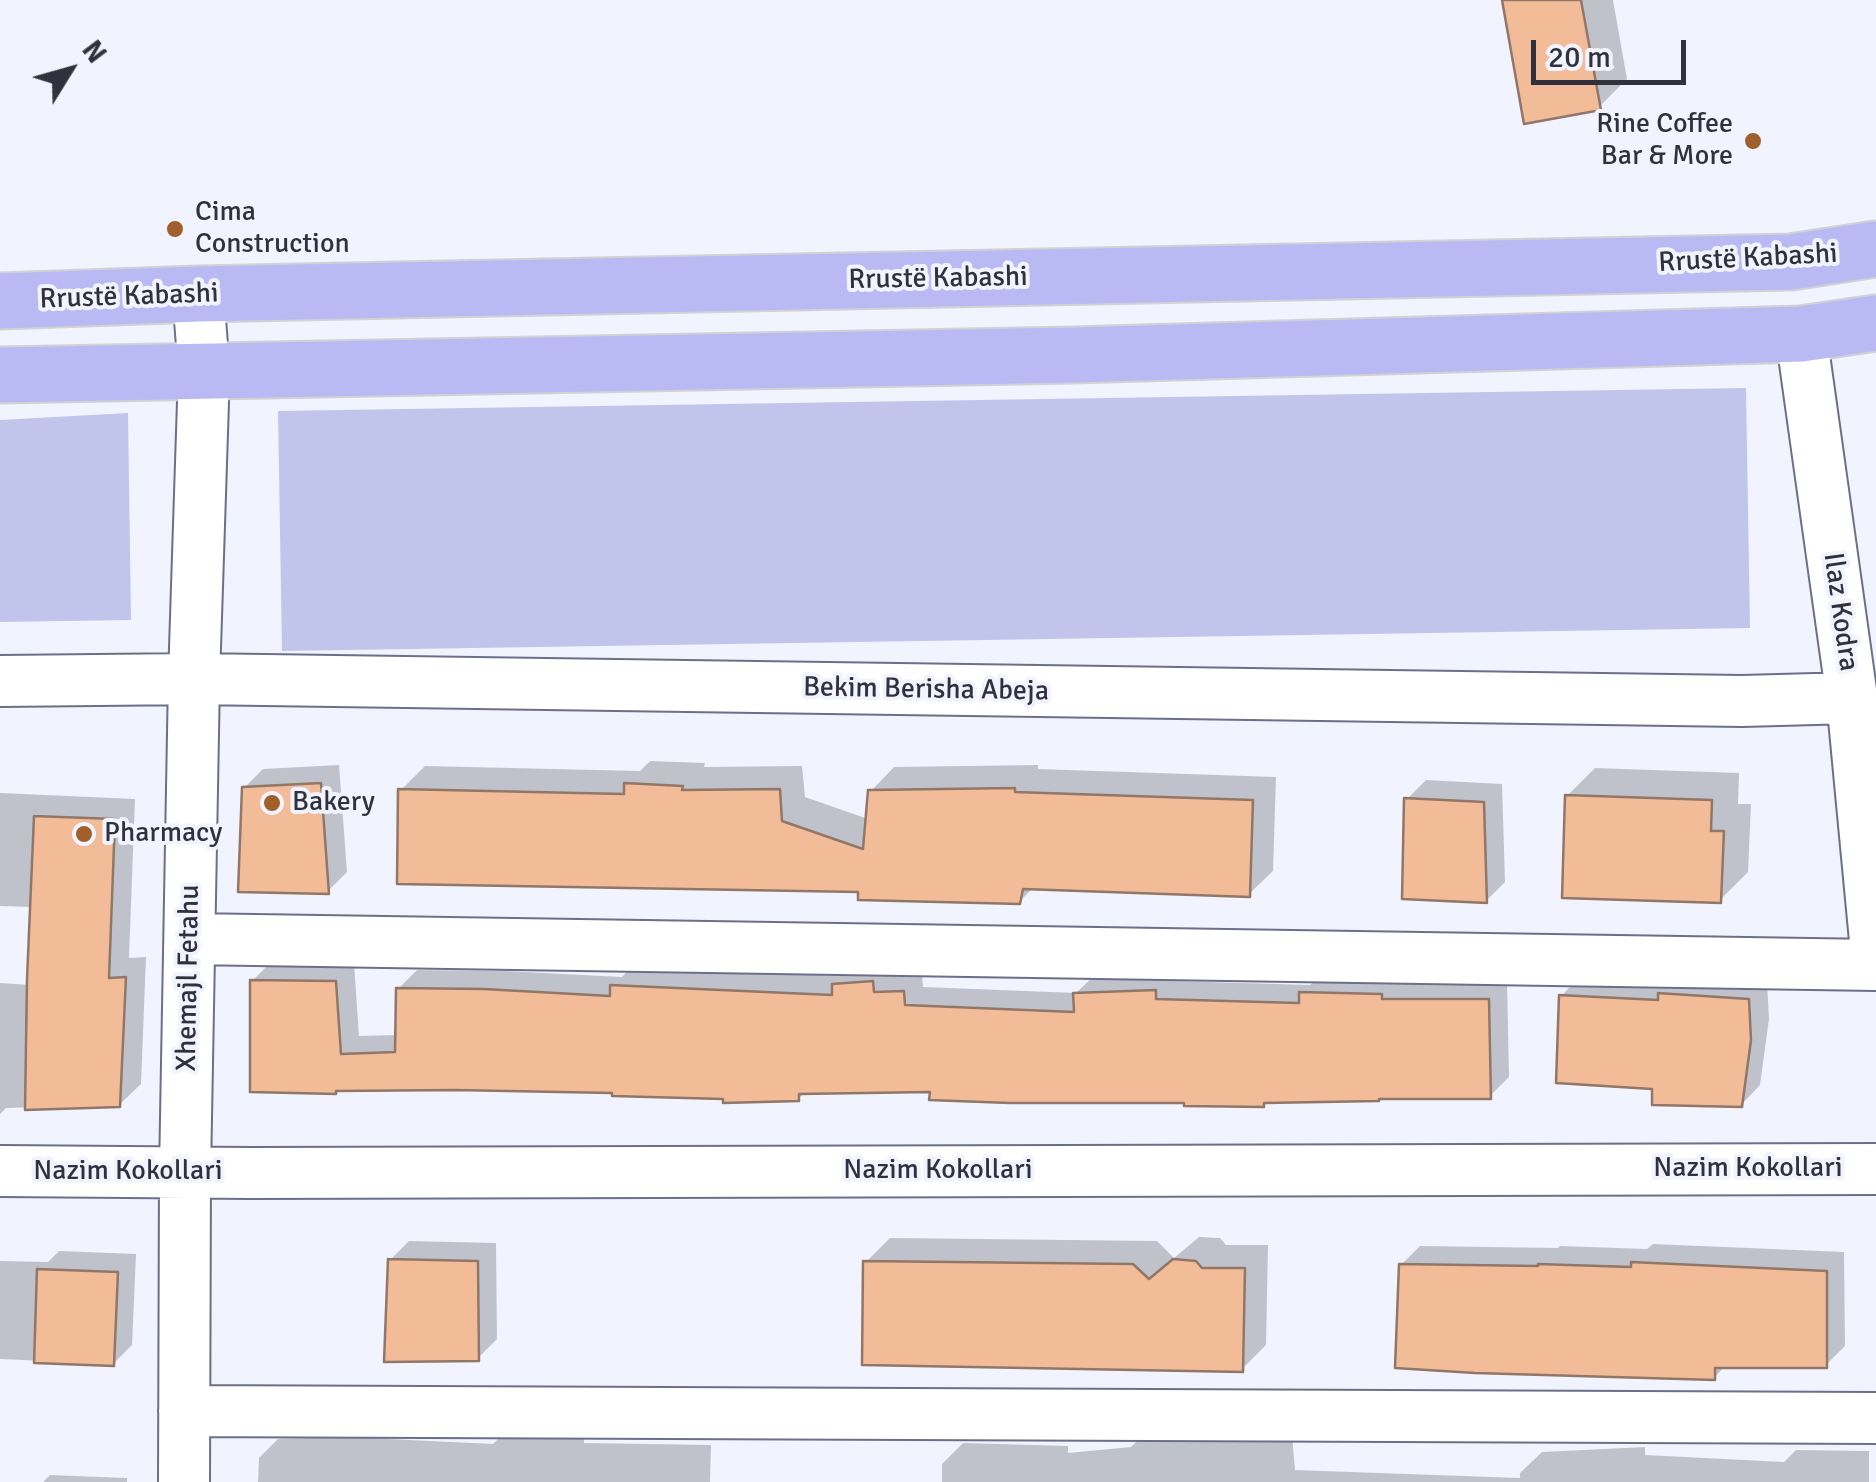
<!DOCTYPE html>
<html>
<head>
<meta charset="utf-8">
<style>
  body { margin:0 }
  #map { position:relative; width:1876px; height:1482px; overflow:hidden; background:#f1f3fe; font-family:Signika,sans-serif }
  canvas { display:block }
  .north { position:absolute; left:20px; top:20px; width:100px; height:100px; -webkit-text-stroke:8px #f1f3fe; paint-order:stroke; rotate:53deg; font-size:28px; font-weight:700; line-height:40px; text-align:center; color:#30313c }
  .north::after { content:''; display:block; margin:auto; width:35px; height:45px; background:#30313c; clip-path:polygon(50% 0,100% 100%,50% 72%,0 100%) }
  .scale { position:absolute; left:1531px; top:40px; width:155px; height:45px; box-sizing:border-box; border:5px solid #30313c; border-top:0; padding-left:12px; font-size:30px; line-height:35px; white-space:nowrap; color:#30313c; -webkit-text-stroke:8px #f1f3fe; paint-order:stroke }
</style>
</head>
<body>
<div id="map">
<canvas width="1876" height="1482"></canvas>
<div class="north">N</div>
<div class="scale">20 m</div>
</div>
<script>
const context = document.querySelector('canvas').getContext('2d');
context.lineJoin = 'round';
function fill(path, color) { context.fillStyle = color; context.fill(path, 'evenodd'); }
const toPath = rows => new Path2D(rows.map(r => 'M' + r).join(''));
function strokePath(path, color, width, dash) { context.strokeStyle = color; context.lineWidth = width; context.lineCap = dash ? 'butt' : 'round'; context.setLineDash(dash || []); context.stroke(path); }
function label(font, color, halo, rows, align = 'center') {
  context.font = font + ' Signika,sans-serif'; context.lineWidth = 8; context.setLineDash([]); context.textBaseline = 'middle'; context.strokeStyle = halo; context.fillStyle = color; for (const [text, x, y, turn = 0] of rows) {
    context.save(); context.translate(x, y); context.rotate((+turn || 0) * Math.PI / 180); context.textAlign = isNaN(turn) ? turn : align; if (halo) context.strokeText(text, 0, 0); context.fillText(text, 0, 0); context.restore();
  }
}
const green = toPath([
  [1746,388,1750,628,282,651,278,411],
  [128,413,131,620,0,622,0,420]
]);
const shadow = toPath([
  [1504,0,1613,0,1627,79,1599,107],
  [650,761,705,763,704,767,802,766,805,797,868,819,871,791,894,767,1038,765,1038,769,1276,777,1273,871,1249,894,1034,887,1020,901,861,889,401,790,425,766,640,771],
  [339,765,347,872,328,891,244,788,263,769],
  [1595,768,1739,773,1738,804,1751,804,1748,872,1720,900,1567,796],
  [1426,780,1502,784,1505,882,1486,901,1407,799],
  [0,793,135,799,129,958,146,957,141,1084,119,1105,6,1108,0,1114,0,983,30,985,31,907,0,906],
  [271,962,354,963,359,1036,397,1035,398,989,417,970,505,971,622,977,631,967,844,976,854,966,922,973,923,987,1076,993,1095,975,1174,972,1174,981,1310,985,1321,974,1507,981,1509,1077,1490,1096,1267,1101,1263,1104,932,1089,805,1092,798,1099,614,1091,338,1089,335,1092,252,981],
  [1580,977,1767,981,1769,1019,1760,1085,1741,1105,1655,1087,1561,996],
  [1199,1237,1220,1238,1226,1245,1268,1245,1266,1345,1242,1369,866,1262,890,1238,1157,1241,1174,1258],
  [409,1241,496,1243,497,1339,478,1358,390,1260],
  [1653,1244,1844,1252,1845,1346,1826,1365,1726,1365,1714,1378,1401,1265,1420,1246,1558,1248,1560,1246,1647,1249],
  [59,1251,136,1254,132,1345,113,1364,0,1359,0,1261,48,1262],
  [505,1432,584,1434,584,1443,711,1445,710,1482,258,1482,259,1458,278,1439,347,1437,493,1444],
  [1292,1435,1295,1470,1520,1478,1520,1473,1542,1452,1645,1447,1645,1455,1784,1462,1796,1450,1869,1451,1869,1482,942,1482,942,1464,963,1443,1068,1446,1068,1453,1131,1447,1142,1436,1202,1440],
  [50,1475,127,1478,127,1482,43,1482]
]);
const building = toPath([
  [1502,0,1581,0,1601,110,1524,124,1502,0],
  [321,783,329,894,238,892,242,787,321,783],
  [624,783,683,786,682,790,780,789,782,821,863,849,868,790,1015,788,1015,792,1253,800,1250,897,1023,889,1020,904,858,900,858,892,397,884,398,789,624,794,624,783],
  [1565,795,1712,800,1711,831,1724,831,1721,903,1562,898,1565,795],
  [1404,798,1484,802,1487,903,1402,899,1404,798],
  [34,816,115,819,109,978,126,977,120,1107,25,1110,27,979,34,816],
  [250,980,336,981,341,1054,395,1052,396,988,484,989,610,996,610,985,832,995,832,984,873,981,874,992,904,991,905,1005,1074,1012,1073,993,1156,990,1156,999,1299,1003,1299,992,1382,994,1382,999,1489,999,1491,1099,1379,1099,1379,1101,1264,1103,1264,1107,1184,1106,1184,1103,1010,1103,929,1100,930,1092,799,1094,799,1101,723,1103,723,1099,612,1096,612,1093,455,1090,336,1091,336,1094,250,1092,250,980],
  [1658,993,1749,999,1751,1040,1742,1107,1652,1105,1652,1089,1556,1083,1559,995,1658,1000,1658,993],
  [388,1259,478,1261,479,1361,384,1362,388,1259],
  [1173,1259,1196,1261,1202,1268,1245,1268,1243,1372,862,1365,863,1261,1133,1264,1149,1279,1173,1259],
  [1631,1262,1827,1271,1827,1368,1715,1368,1715,1380,1475,1373,1395,1368,1399,1264,1538,1266,1538,1264,1631,1267,1631,1262],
  [37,1269,118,1272,114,1366,34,1363,37,1269]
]);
const minor = toPath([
  [1801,334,1852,698,1876,951],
  [0,681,194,679,1742,701,1852,698],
  [190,939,1876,965],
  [0,1171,251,1173,1876,1169],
  [184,1411,1876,1418],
  [184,1482,185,1173,194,679,204,371,198,294]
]);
const major = toPath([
  [0,301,198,294,1791,262,1876,249],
  [0,375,1073,355,1801,334,1876,323]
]);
const markers = [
  [1753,141,10,"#a15f2c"],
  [175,229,10,"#a15f2c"],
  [272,803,10,"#a15f2c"],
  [84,834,10,"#a15f2c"]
];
const poiNames = [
  ["Rine Coffee",1733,125,"right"],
  ["Bar & More",1733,157,"right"],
  ["Cima",195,213],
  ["Construction",195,245],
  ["Bakery",292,803],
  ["Pharmacy",104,834]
];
const streetNames = [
  ["Rrustë Kabashi",1748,259,-3],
  ["Rrustë Kabashi",938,279,-1],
  ["Rrustë Kabashi",129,297,-2],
  ["Ilaz Kodra",1840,612,82],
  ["Bekim Berisha Abeja",926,690,1],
  ["Xhemajl Fetahu",189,978,-89],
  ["Nazim Kokollari",1748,1169],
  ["Nazim Kokollari",938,1171],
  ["Nazim Kokollari",128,1172]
];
fill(green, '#c1c5ec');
fill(shadow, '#0003');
fill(building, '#f3bc98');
strokePath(building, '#907767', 2.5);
strokePath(minor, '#6c6f88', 54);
strokePath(major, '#d1d2d4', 59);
strokePath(minor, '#fff', 50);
strokePath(major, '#b9baf4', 55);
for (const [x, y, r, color] of markers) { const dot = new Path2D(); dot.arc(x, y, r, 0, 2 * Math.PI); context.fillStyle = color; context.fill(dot); strokePath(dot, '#f1f3fe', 4); }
label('28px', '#30313c', '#f1f3fe', poiNames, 'left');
label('28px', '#30313c', '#f1f3fe', streetNames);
</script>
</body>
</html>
